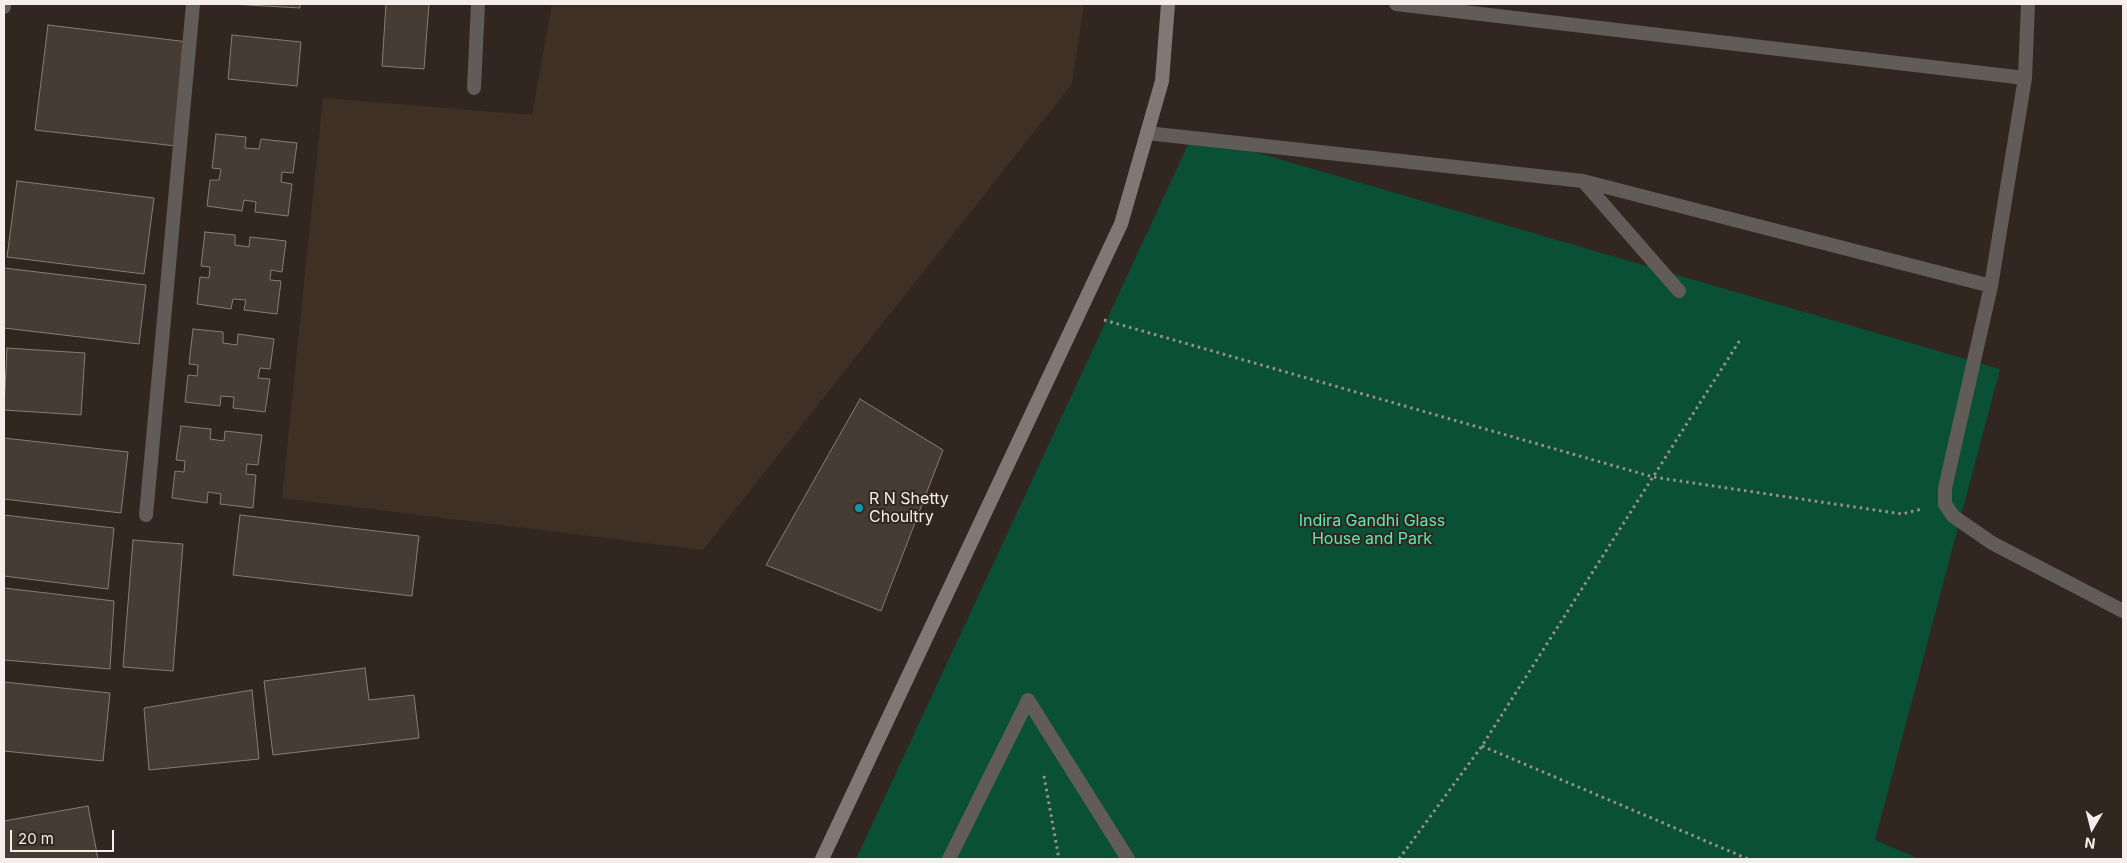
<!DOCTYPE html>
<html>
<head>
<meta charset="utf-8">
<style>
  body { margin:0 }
  #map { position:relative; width:2127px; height:863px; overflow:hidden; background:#312720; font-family:Inter,sans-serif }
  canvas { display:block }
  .frame { position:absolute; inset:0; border:5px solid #f5eeea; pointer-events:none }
  .north { position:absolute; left:2067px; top:803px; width:50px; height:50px; -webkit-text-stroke:4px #312720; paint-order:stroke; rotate:188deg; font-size:14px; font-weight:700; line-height:20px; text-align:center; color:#f5eeea }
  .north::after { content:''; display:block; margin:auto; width:18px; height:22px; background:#f5eeea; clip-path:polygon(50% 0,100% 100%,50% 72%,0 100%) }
  .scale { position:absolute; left:10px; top:830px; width:104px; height:22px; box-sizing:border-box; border:2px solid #f5eeea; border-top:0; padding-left:6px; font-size:15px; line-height:18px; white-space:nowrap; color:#f5eeea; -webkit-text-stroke:4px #312720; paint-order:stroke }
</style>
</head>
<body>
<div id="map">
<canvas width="2127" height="863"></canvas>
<div class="frame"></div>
<div class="north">N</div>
<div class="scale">20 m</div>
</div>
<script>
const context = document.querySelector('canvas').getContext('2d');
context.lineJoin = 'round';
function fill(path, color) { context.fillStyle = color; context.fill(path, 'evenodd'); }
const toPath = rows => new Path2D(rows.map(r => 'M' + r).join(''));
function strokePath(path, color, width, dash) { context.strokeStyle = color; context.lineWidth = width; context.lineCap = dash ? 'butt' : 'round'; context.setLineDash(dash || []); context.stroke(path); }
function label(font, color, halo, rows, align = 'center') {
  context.font = font + ' Inter,sans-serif'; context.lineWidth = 4; context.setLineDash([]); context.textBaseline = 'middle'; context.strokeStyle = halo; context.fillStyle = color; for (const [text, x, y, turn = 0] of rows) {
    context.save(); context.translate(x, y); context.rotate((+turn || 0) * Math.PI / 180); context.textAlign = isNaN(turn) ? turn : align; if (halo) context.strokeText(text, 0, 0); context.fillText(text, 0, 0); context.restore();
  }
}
const built = toPath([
  [552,4,1084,4,1072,84,703,550,282,498,323,98,532,115]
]);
const green = toPath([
  [1193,134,2000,369,1875,840,1920,859,856,859]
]);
const building = toPath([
  [230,4,300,4,300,8,230,4],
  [386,4,429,4,424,69,382,66,386,4],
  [48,25,188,42,176,146,35,130,48,25],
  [232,35,301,42,297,86,228,79,232,35],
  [216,134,246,137,245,148,259,149,261,139,297,143,293,173,282,172,281,182,292,184,288,216,255,212,256,202,244,200,242,211,207,206,210,180,219,180,221,169,212,168,216,134],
  [17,181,154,198,144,274,7,257,17,181],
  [205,232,235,235,235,245,249,247,250,237,286,241,282,272,271,270,270,280,281,281,277,314,244,310,246,300,233,299,231,309,197,304,200,277,209,278,210,267,201,266,205,232],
  [4,268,146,285,139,344,4,328,4,268],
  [193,329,223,332,223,343,237,345,238,334,274,339,270,369,260,368,258,378,270,379,265,412,233,408,234,397,221,396,220,406,185,402,188,375,197,376,198,365,189,364,193,329],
  [7,348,85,353,81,415,4,410,7,348],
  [860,399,943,450,881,611,766,565,860,399],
  [181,426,211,429,210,439,224,441,225,431,262,435,258,465,247,464,246,474,256,475,253,508,220,504,221,494,208,492,207,503,172,498,175,471,184,472,185,461,176,460,181,426],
  [4,438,128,452,121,513,4,499,4,438],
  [4,515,114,528,108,589,4,576,4,515],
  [240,515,419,536,412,596,233,575,240,515],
  [133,540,183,544,173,671,123,667,133,540],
  [4,588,114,601,110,669,4,660,4,588],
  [365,668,369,700,414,695,419,738,273,755,264,681,365,668],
  [4,682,110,693,103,761,4,751,4,682],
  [252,690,259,759,149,770,144,708,252,690],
  [88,806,98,859,4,859,4,821,88,806]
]);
const path = toPath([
  [1104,320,1653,477,1902,514,1922,509],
  [1482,746,1748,859],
  [1044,776,1059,859],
  [1399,859,1482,746,1740,340]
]);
const service = toPath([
  [949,859,1028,700,1128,859]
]);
const minor = toPath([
  [1396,4,2025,78],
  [2028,4,2025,78,1991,286,1945,488,1945,504,1953,516,1992,543,2123,611],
  [4,7,4,4],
  [474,88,478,4],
  [1147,133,1583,181,1991,286],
  [1583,181,1679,291],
  [146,515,193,4]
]);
const secondary = toPath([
  [822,859,1121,224,1162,81,1168,4]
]);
const markers = [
  [859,508,5,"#0f9aa8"]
];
const poiNames = [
  ["R N Shetty",869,499],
  ["Choultry",869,517]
];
const parkNames = [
  ["Indira Gandhi Glass",1372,521],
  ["House and Park",1372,539]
];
fill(built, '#3f3025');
fill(green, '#0a5036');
fill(building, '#463c34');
strokePath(building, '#887c74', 1);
strokePath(path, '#9a918c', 3, [2.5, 4]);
strokePath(service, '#625c59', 14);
strokePath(minor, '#625c59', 14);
strokePath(secondary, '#817873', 14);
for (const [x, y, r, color] of markers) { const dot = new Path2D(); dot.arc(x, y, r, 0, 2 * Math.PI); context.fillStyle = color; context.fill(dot); strokePath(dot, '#312720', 2); }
label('16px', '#f5eeea', '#312720', poiNames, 'left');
label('16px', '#57eeae', '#312720', parkNames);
</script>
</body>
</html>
